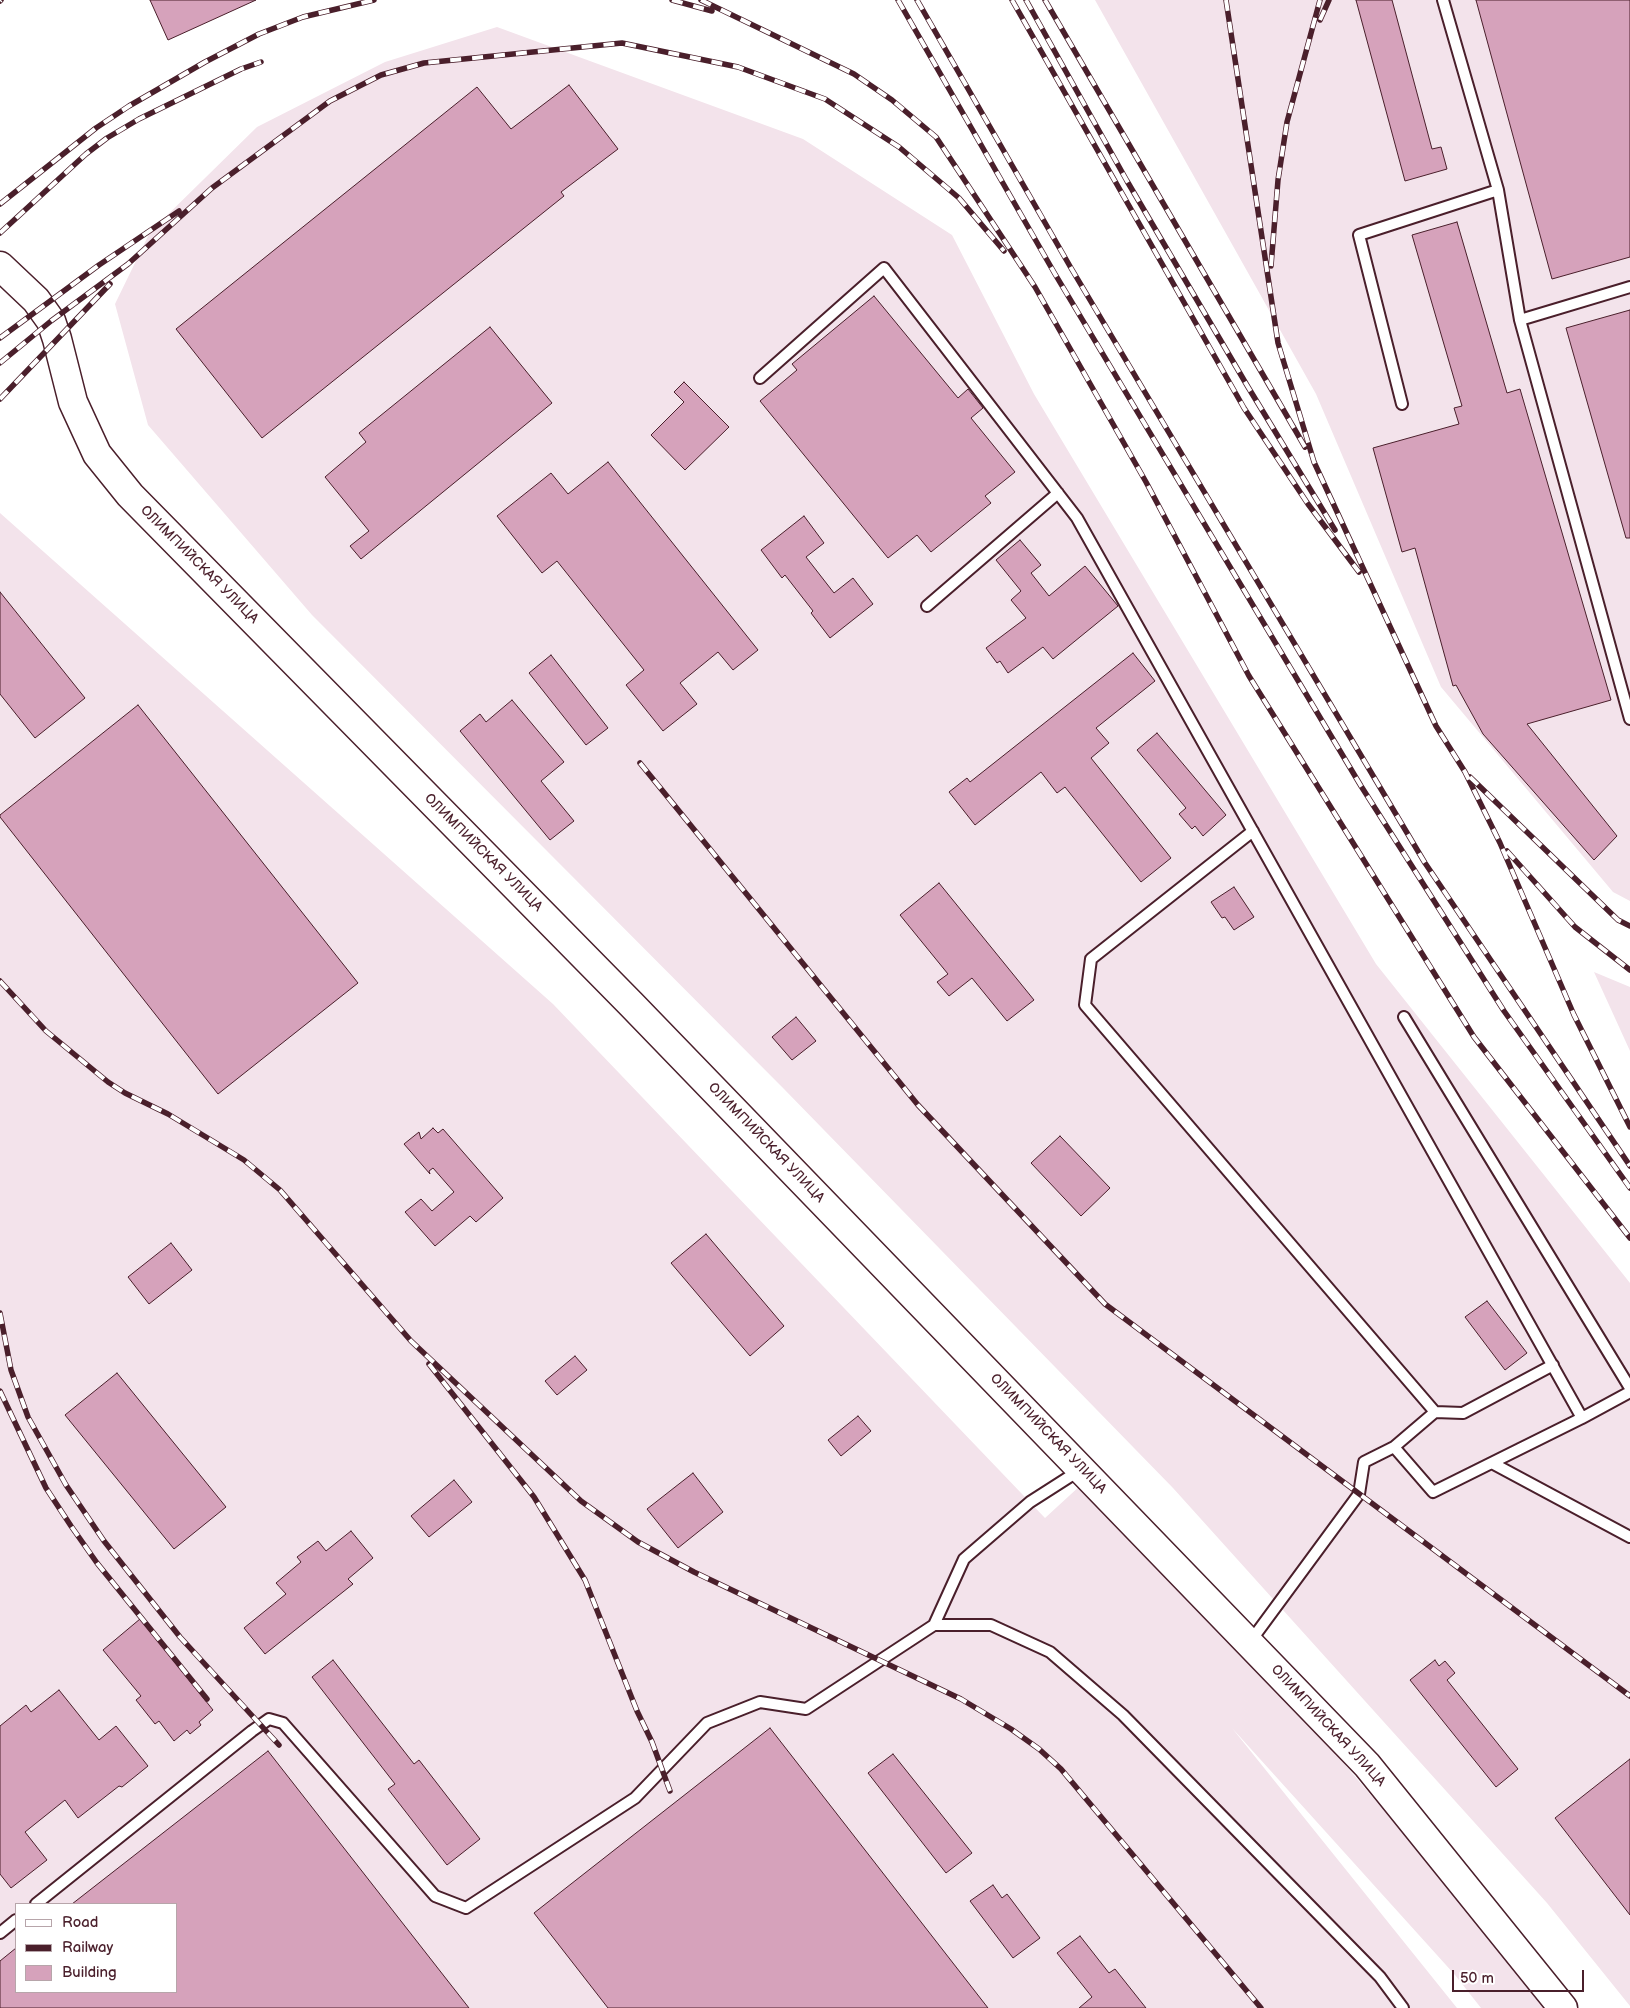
<!DOCTYPE html>
<html>
<head>
<meta charset="utf-8">
<style>
  body { margin:0 }
  #map { position:relative; width:1630px; height:2008px; overflow:hidden; background:#fff; font-family:"Balsamiq Sans",sans-serif }
  canvas { display:block }
  .legend { position:absolute; left:15px; top:1903px; width:162px; height:90px; box-sizing:border-box; background:#fff; border:1px solid #b7a5aa; margin:0; padding:6px 9px; list-style:none; font-size:15px; color:#4a1f2b }
  .legend li { display:flex; align-items:center; gap:10px; height:25px }
  .legend b { width:25px; border:1px solid #b7a5aa }
  .scale { position:absolute; left:1452px; top:1970px; width:132px; height:22px; box-sizing:border-box; border:2px solid #4a1f2b; border-top:0; padding-left:6px; font-size:15px; line-height:18px; white-space:nowrap; color:#4a1f2b; -webkit-text-stroke:4px #fff; paint-order:stroke }
</style>
</head>
<body>
<div id="map">
<canvas width="1630" height="2008"></canvas>
<ul class="legend">
<li><b style="height:6px;background:#fff"></b>Road</li>
<li><b style="height:6px;background:#4a1f2b"></b>Railway</li>
<li><b style="height:14px;background:#d6a2bb"></b>Building</li>
</ul>
<div class="scale">50 m</div>
</div>
<script>
const context = document.querySelector('canvas').getContext('2d');
context.lineJoin = 'round';
function fill(path, color) { context.fillStyle = color; context.fill(path, 'evenodd'); }
const toPath = rows => new Path2D(rows.map(r => 'M' + r).join(''));
function strokePath(path, color, width, dash) { context.strokeStyle = color; context.lineWidth = width; context.lineCap = dash ? 'butt' : 'round'; context.setLineDash(dash || []); context.stroke(path); }
function label(font, color, halo, rows, align = 'center') {
  context.font = font + ' "Balsamiq Sans",sans-serif'; context.lineWidth = 4.5; context.setLineDash([]); context.textBaseline = 'middle'; context.strokeStyle = halo; context.fillStyle = color; for (const [text, x, y, turn = 0] of rows) {
    context.save(); context.translate(x, y); context.rotate((+turn || 0) * Math.PI / 180); context.textAlign = isNaN(turn) ? turn : align; if (halo) context.strokeText(text, 0, 0); context.fillText(text, 0, 0); context.restore();
  }
}
const built = toPath([
  [1095,0,1630,0,1630,901,1613,892,1441,687,1316,394],
  [497,27,803,139,952,235,1034,394,1376,964,1630,1283,1630,2006,1547,1903,1173,1488,784,1089,312,615,148,425,115,304,150,232,257,127,385,62],
  [0,513,553,1004,1045,1518,1082,1484,1263,1669,1553,2008,1481,2008,1455,1975,1232,1728,1457,2008,0,2008],
  [16,1904,176,1904,176,1992,16,1992],
  [1594,972,1630,987,1630,1051]
]);
const building = toPath([
  [150,0,256,0,168,40,150,0],
  [1356,0,1392,0,1432,149,1441,147,1447,169,1405,181,1356,0],
  [1476,0,1630,0,1630,257,1552,279,1476,0],
  [569,85,618,149,561,192,564,196,262,438,176,329,477,87,511,129,569,85],
  [1457,222,1507,393,1520,389,1611,700,1527,724,1617,836,1594,860,1483,734,1456,685,1453,686,1415,548,1402,552,1373,448,1459,424,1454,408,1462,406,1412,235,1457,222],
  [874,296,958,398,968,389,983,408,971,418,1015,472,985,496,991,503,931,552,917,535,888,558,760,401,797,370,792,364,874,296],
  [1630,310,1630,538,1626,538,1566,328,1630,310],
  [490,327,552,403,361,559,350,546,369,531,325,477,366,442,359,433,490,327],
  [684,382,729,427,685,470,651,435,684,402,674,392,684,382],
  [608,462,758,650,733,670,718,652,680,683,697,704,663,731,626,685,644,670,557,561,542,573,497,516,551,473,568,494,608,462],
  [804,516,824,543,806,557,834,593,853,578,873,604,830,638,811,613,813,611,785,575,782,578,761,550,804,516],
  [1020,540,1041,565,1031,573,1049,596,1085,566,1118,606,1053,659,1043,647,1008,673,1000,661,997,663,986,648,1026,618,1011,600,1021,591,996,560,1020,540],
  [0,592,85,698,35,738,0,694,0,592],
  [1133,653,1155,681,1096,728,1109,743,1091,758,1171,858,1141,882,1065,787,1057,793,1041,772,975,825,949,792,967,778,970,782,1133,653],
  [551,655,608,728,586,745,529,673,551,655],
  [512,700,564,762,541,781,574,821,550,840,460,731,480,714,486,722,512,700],
  [138,705,358,983,218,1094,0,817,0,815,138,705],
  [1157,733,1226,815,1203,836,1195,826,1192,829,1179,814,1186,808,1137,750,1157,733],
  [939,883,1034,1000,1007,1021,972,978,949,996,937,982,948,974,900,915,939,883],
  [1234,887,1254,917,1234,930,1225,917,1222,918,1211,902,1234,887],
  [796,1017,816,1041,792,1060,772,1037,796,1017],
  [433,1128,438,1133,443,1129,503,1198,476,1222,470,1216,435,1246,405,1212,421,1199,432,1211,454,1192,433,1168,429,1171,430,1174,404,1144,419,1132,421,1139,433,1128],
  [1060,1136,1110,1188,1081,1216,1031,1163,1060,1136],
  [706,1234,784,1326,750,1356,671,1263,706,1234],
  [171,1243,192,1270,149,1304,128,1277,171,1243],
  [1487,1301,1527,1353,1505,1370,1465,1317,1487,1301],
  [575,1356,587,1370,557,1395,545,1381,575,1356],
  [117,1373,226,1507,174,1549,65,1415,117,1373],
  [858,1416,871,1431,841,1456,828,1440,858,1416],
  [693,1473,723,1512,678,1548,647,1509,693,1473],
  [454,1480,472,1502,429,1537,411,1516,454,1480],
  [351,1531,373,1558,348,1579,353,1584,265,1654,244,1628,286,1594,276,1583,301,1562,297,1557,318,1541,326,1551,351,1531],
  [140,1619,213,1710,199,1722,201,1725,190,1734,187,1730,174,1741,159,1721,155,1724,136,1700,141,1696,103,1650,140,1619],
  [333,1660,414,1764,419,1760,480,1839,447,1865,388,1789,395,1784,312,1677,333,1660],
  [1435,1660,1439,1666,1445,1661,1455,1673,1447,1680,1518,1769,1496,1787,1410,1680,1435,1660],
  [59,1690,99,1740,116,1726,148,1766,122,1787,119,1786,78,1818,65,1800,25,1832,47,1860,11,1888,0,1874,0,1726,26,1705,31,1712,59,1690],
  [770,1728,988,2008,608,2008,534,1913,770,1728],
  [268,1751,469,2008,0,2008,0,1961,16,1948,16,1992,176,1992,176,1904,72,1904,268,1751],
  [893,1754,972,1853,946,1873,868,1773,893,1754],
  [1630,1759,1630,1915,1555,1818,1630,1759],
  [993,1885,1002,1898,1007,1894,1040,1938,1013,1958,970,1901,993,1885],
  [1080,1936,1109,1973,1115,1969,1146,2008,1079,2008,1092,1997,1057,1953,1080,1936]
]);
const lane = toPath([
  [1443,0,1498,190,1520,320,1630,719],
  [1520,320,1630,287],
  [760,378,884,268,1077,518,1582,1418,1433,1492,1394,1447,1364,1462,1359,1494,1250,1642],
  [1402,404,1359,235,1498,190],
  [927,606,1058,493],
  [1253,831,1091,959,1085,1005,1435,1412,1394,1447],
  [1404,1017,1630,1388],
  [1435,1412,1463,1413,1553,1365],
  [1582,1418,1630,1392],
  [1492,1463,1630,1537],
  [934,1625,964,1559,1030,1502,1080,1470],
  [36,1904,252,1731,269,1719,283,1723,435,1896,466,1908,635,1798,707,1723,760,1702,806,1709,934,1625,991,1625,1050,1652,1123,1715,1380,1977,1403,2008],
  [0,1933,16,1920]
]);
const secondary = toPath([
  [0,266,36,300,51,321,57,339,73,402,97,454,130,495,631,1004,1367,1765,1563,2008]
]);
const rail = toPath([
  [672,0,712,11],
  [701,0,854,74,892,100,936,137,1035,287,1146,482,1249,676,1474,1037,1630,1238],
  [898,0,1055,274,1361,786,1504,1011,1630,1188],
  [917,0,1071,268,1425,863,1630,1166],
  [1012,0,1244,408,1308,504,1359,572],
  [1026,0,1127,181,1248,387,1335,530],
  [1045,0,1305,447],
  [1226,0,1278,343,1314,462,1436,726,1465,772,1500,843,1574,1015,1630,1127],
  [0,1,1,0],
  [1320,20,1329,0],
  [0,204,96,128,129,106,205,62,259,34,303,17,374,0],
  [0,233,86,154,107,138,139,119,241,69,261,62],
  [1271,266,1278,180,1287,122,1320,0],
  [0,338,99,265,179,211],
  [0,363,51,321,128,264,212,188,330,101,381,75,424,63,622,43,738,67,825,99,899,147,959,198,1004,251],
  [0,399,110,284],
  [640,763,918,1105,1105,1304,1630,1696],
  [1470,777,1618,920,1630,926],
  [1507,851,1575,927,1630,970],
  [0,981,46,1031,108,1082,125,1093,168,1114,244,1160,280,1190,411,1341,581,1501,638,1542,694,1572,961,1699,1011,1729,1039,1749,1061,1769,1261,2008],
  [0,1313,11,1370,28,1417,66,1485,104,1541,180,1637,279,1745],
  [429,1364,534,1497,585,1580,637,1711,652,1742,670,1791],
  [0,1391,46,1488,71,1526,97,1563,207,1699]
]);
const streetNames = [
  ["ОЛИМПИЙСКАЯ УЛИЦА",199,565,45],
  ["ОЛИМПИЙСКАЯ УЛИЦА",483,853,45],
  ["ОЛИМПИЙСКАЯ УЛИЦА",766,1143,46],
  ["ОЛИМПИЙСКАЯ УЛИЦА",1048,1434,46],
  ["ОЛИМПИЙСКАЯ УЛИЦА",1328,1726,47]
];
fill(built, '#f3e3eb');
fill(building, '#d6a2bb');
strokePath(building, '#4a1f2b', 1);
strokePath(lane, '#4a1f2b', 14);
strokePath(secondary, '#4a1f2b', 31);
strokePath(lane, '#fff', 10);
strokePath(secondary, '#fff', 28);
strokePath(rail, '#4a1f2b', 5.5);
strokePath(rail, '#fff', 4, [11]);
label('14px', '#4a1f2b', '#fff', streetNames);
</script>
</body>
</html>
